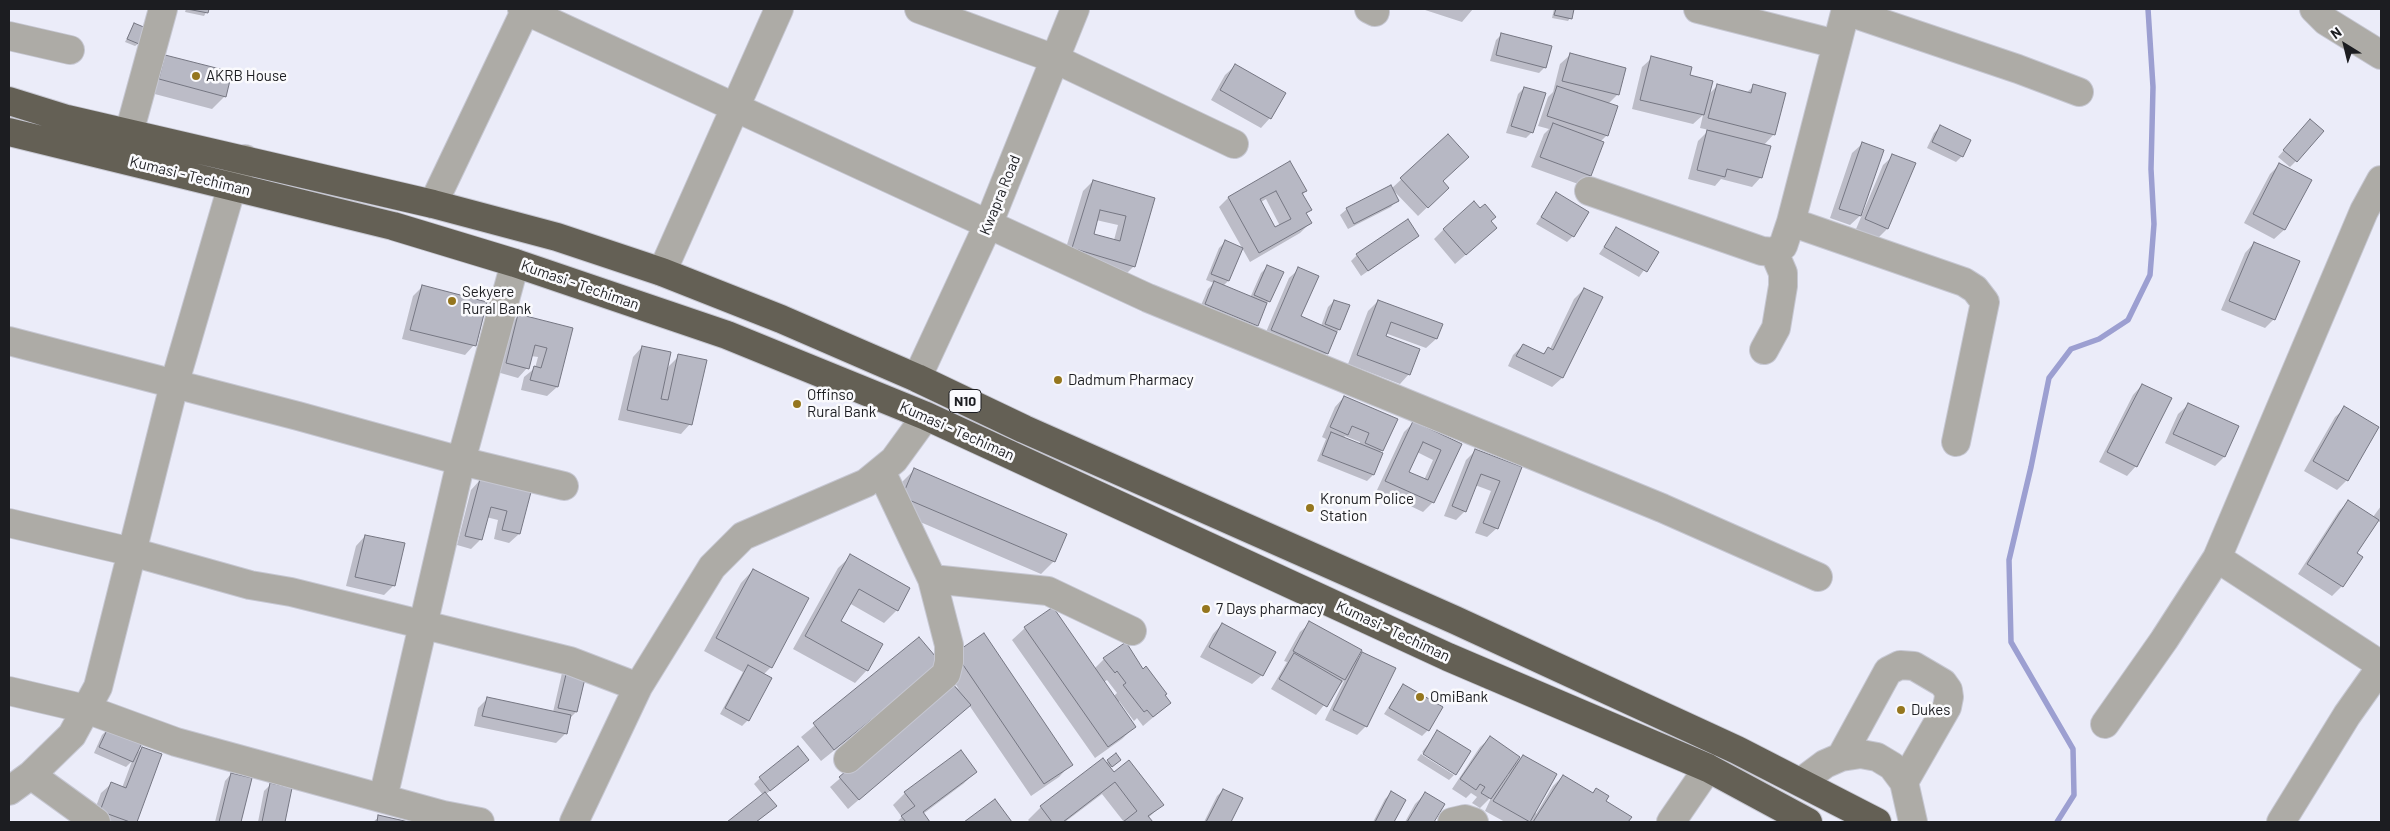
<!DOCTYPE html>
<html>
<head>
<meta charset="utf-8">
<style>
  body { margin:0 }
  #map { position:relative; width:2390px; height:831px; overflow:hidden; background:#ebecf9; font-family:Barlow,sans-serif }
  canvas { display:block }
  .frame { position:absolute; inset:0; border:10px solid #1c1d21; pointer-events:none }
  .north { position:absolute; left:2320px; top:20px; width:50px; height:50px; -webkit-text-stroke:4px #fafafd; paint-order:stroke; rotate:324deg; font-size:14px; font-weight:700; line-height:20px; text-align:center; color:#1c1d21 }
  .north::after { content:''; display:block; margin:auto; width:18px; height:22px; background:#1c1d21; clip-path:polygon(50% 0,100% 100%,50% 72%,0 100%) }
</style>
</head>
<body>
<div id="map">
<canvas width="2390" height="831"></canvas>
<div class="frame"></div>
<div class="north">N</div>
</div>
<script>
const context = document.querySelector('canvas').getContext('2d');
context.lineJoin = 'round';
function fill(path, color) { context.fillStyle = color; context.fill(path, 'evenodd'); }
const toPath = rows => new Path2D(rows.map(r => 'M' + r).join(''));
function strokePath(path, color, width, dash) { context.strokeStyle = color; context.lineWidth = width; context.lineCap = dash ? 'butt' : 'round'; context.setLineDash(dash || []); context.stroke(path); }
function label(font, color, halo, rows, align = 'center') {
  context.font = font + ' Barlow,sans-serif'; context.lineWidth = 5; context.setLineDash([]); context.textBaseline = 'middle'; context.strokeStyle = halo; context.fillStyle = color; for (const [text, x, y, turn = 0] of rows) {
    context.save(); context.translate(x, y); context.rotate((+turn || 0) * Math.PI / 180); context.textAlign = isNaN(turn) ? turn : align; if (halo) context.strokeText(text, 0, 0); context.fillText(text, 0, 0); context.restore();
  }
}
const shadow = toPath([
  [186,9,208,9,204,16,185,12],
  [1422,9,1473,9,1462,22],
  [1554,9,1573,9,1570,18,1568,21,1552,18],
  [134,24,138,44,135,46,125,42],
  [1502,34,1545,67,1539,73,1490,61,1496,40],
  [1570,55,1617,95,1608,104,1607,135,1600,142,1590,176,1581,185,1531,167,1544,134,1549,129,1538,126,1548,97,1553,92,1560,64],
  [165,57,225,96,212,109,147,92,153,69],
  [1652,58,1688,76,1708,95,1717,86,1746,93,1754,86,1774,134,1763,146,1761,177,1752,187,1721,179,1715,186,1688,179,1698,141,1709,130,1700,128,1703,115,1693,124,1632,109,1642,67],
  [1235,66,1270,118,1261,128,1211,100,1225,75],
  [1524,88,1532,132,1526,138,1506,133,1518,94],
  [1940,127,1962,156,1956,162,1927,148,1934,133],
  [2304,127,2296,161,2290,167,2278,157],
  [1448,136,1438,197,1418,216,1392,189,1397,200,1391,207,1348,229,1340,215,1347,209,1391,189],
  [1862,144,1862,214,1850,225,1830,218,1852,153],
  [1893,156,1887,229,1878,238,1856,229,1883,165],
  [1290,163,1306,191,1302,195,1310,210,1305,215,1310,223,1300,233,1250,262,1219,207,1228,198],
  [1266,199,1280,226,1275,229,1261,202],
  [2280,164,2310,180,2284,230,2274,239,2244,223,2270,174],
  [1093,181,1154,199,1134,266,1124,276,1063,258,1083,191],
  [1096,220,1118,225,1114,240,1092,235],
  [1556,194,1573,236,1567,242,1536,224],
  [1617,228,1657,252,1639,277,1599,254],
  [1444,229,1486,237,1455,264,1434,239],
  [1418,236,1361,276,1351,261,1357,255],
  [1225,242,1228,281,1223,286,1250,298,1261,273,1268,266,1269,301,1265,306,1257,325,1251,331,1199,310,1208,289,1214,283,1206,280,1219,248],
  [2254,243,2274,319,2265,328,2221,310,2245,253],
  [1299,269,1300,317,1321,326,1328,307,1334,301,1339,329,1327,353,1317,363,1263,339,1289,278],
  [422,287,474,345,465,355,402,339,413,296],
  [1584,289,1601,297,1562,378,1552,387,1508,366,1513,355,1523,345,1542,354,1550,349,1574,299],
  [1378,301,1441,325,1436,339,1426,348,1385,333,1384,337,1409,374,1400,384,1348,364,1368,311],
  [519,316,571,329,557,387,547,396,521,390,524,377,535,368,538,357,531,356,527,368,518,378,497,372,509,325],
  [642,347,667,368,679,356,690,424,681,434,618,420,633,357],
  [2142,385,2136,466,2127,476,2099,462,2133,395],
  [1344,397,1382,450,1379,453,1373,475,1367,481,1317,461,1326,439,1322,437,1335,407],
  [1345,436,1360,442,1359,445,1343,439],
  [2188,405,2238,427,2224,457,2215,466,2165,443,2178,414],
  [2345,408,2378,427,2347,480,2337,490,2304,471,2335,417],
  [1413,423,1460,445,1433,502,1423,512,1377,490,1404,432],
  [1417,452,1433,460,1424,480,1407,473],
  [1476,450,1521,468,1497,528,1487,537,1475,533,1491,491,1475,485,1465,511,1456,520,1444,516,1466,460],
  [914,470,1054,561,1041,574,890,509,902,482],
  [480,480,529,493,519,534,509,543,494,539,498,520,486,517,481,539,471,549,457,545,471,490],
  [2349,501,2373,517,2381,506,2381,523,2377,520,2355,553,2361,557,2342,586,2332,596,2298,574,2339,511],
  [365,536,394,585,384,595,346,586,356,546],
  [851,556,897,610,884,623,849,603,839,621,867,670,855,683,793,649,838,568],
  [753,570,771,667,763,675,748,720,742,726,720,714,743,672,704,651,741,583],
  [1310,623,1356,660,1363,653,1366,726,1357,735,1325,720,1345,679,1316,715,1271,689,1287,662,1284,661,1300,632],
  [1222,624,1262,675,1252,684,1200,657,1213,634],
  [1025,628,1094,669,1104,659,1164,695,1170,703,1143,726,1137,718,1134,721,1119,701,1118,702,1134,727,1122,739,1095,758,1012,640],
  [1107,680,1117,693,1113,697,1104,682],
  [919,638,927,676,821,761,801,737],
  [956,654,1071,764,1059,777,1031,796,969,705,848,809,830,787,951,683,959,689,943,667],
  [568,667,576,712,570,718,566,733,556,743,474,726,478,708,487,699,553,712,562,673],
  [1403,685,1428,730,1422,736,1384,714],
  [108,729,134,756,142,748,161,755,135,822,91,820,101,793,111,784,122,788,132,761,126,767,94,753,102,735],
  [1438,732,1455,773,1422,752],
  [1490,738,1514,765,1523,756,1536,814,1553,786,1563,776,1592,794,1596,789,1604,801,1630,817,1627,822,1530,822,1532,818,1528,822,1505,822,1485,811,1492,796,1480,808,1472,803,1477,797,1471,793,1466,798,1452,789,1480,747],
  [1507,773,1509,774,1500,785],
  [1421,754,1454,775,1449,780,1417,760],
  [1116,755,1117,763,1110,768,1114,774,1162,805,1148,818,1152,822,1124,822,1102,794,1065,822,1030,822,1028,820,1041,807,1103,759,1106,763],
  [802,766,766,794,769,812,756,822,729,822,763,795,754,784,760,778],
  [976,772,963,784,923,814,929,822,897,822,902,817,893,805,905,793],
  [231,774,250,779,240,822,215,822,225,781],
  [270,785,291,789,284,822,258,822,264,791],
  [1223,790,1241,799,1229,822,1204,822,1217,796],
  [1391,793,1405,800,1393,822,1373,822,1385,799],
  [1425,794,1443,804,1433,822,1405,822,1415,804],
  [379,817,404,822,373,822]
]);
const stream = toPath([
  [2057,822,2074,795,2073,749,2011,642,2009,560,2031,467,2049,378,2071,349,2099,339,2128,320,2150,275,2154,224,2151,169,2153,87,2148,9]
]);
const building = toPath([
  [187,9,209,9,208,13,187,9],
  [1556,9,1574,9,1572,19,1554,15,1556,9],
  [134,23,146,28,139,44,127,39,134,23],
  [1501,33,1552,46,1546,68,1496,55,1501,33],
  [1570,53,1626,68,1619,95,1562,81,1570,53],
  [165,55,232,72,226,97,159,79,165,55],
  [1651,56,1692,67,1690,75,1713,81,1704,115,1640,100,1651,56],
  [1235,64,1286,93,1271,119,1220,90,1235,64],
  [1717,84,1751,93,1753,84,1786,93,1775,135,1708,118,1717,84],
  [1557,86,1618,106,1608,136,1547,116,1557,86],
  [1524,87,1546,93,1533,133,1511,126,1524,87],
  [2310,119,2324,131,2297,162,2283,150,2310,119],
  [1553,123,1604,142,1591,176,1540,157,1553,123],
  [1940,125,1971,140,1963,157,1932,142,1940,125],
  [1707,130,1771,146,1762,178,1727,169,1725,177,1697,170,1707,130],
  [1448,134,1469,157,1443,181,1449,188,1428,208,1400,178,1448,134],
  [1862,142,1884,150,1861,216,1839,209,1862,142],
  [1892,154,1916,163,1888,229,1865,219,1892,154],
  [1290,161,1307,191,1302,193,1312,210,1306,213,1312,223,1259,253,1228,197,1290,161],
  [1276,191,1291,219,1275,227,1260,199,1276,191],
  [2279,163,2312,180,2285,230,2253,214,2279,163],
  [1093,180,1155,198,1135,267,1072,248,1093,180],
  [1100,210,1126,216,1120,241,1094,234,1100,210],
  [1391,185,1399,201,1354,224,1346,208,1391,185],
  [1556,192,1589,212,1574,237,1541,217,1556,192],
  [1474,201,1480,208,1485,204,1496,217,1491,221,1497,228,1466,255,1443,229,1474,201],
  [1408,219,1419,236,1368,271,1356,254,1408,219],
  [1616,227,1659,252,1647,272,1604,247,1616,227],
  [1225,240,1243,248,1229,281,1211,274,1225,240],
  [2254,242,2300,261,2275,320,2229,301,2254,242],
  [1267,265,1284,272,1270,302,1254,295,1267,265],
  [1298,267,1319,276,1301,316,1337,332,1328,354,1271,330,1298,267],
  [1214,281,1267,303,1258,326,1205,304,1214,281],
  [422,285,487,302,476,346,410,330,422,285],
  [1584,288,1603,297,1563,378,1516,356,1523,344,1544,354,1548,347,1553,350,1584,288],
  [1334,300,1350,305,1340,330,1325,324,1334,300],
  [1378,300,1443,324,1437,339,1391,322,1386,336,1420,349,1410,375,1357,355,1378,300],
  [518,314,573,328,558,387,530,380,534,366,541,368,547,348,535,345,529,369,506,363,518,314],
  [642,346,671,352,661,399,668,400,678,354,707,360,692,425,627,410,642,346],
  [2142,384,2172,398,2137,467,2107,452,2142,384],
  [1344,396,1398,419,1383,451,1365,443,1369,433,1352,426,1348,435,1330,427,1344,396],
  [2188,403,2239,426,2225,457,2173,434,2188,403],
  [2344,406,2379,427,2348,481,2313,461,2344,406],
  [1413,421,1462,444,1434,503,1385,481,1413,421],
  [1423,442,1441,450,1428,480,1409,472,1423,442],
  [1331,432,1383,453,1374,475,1322,455,1331,432],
  [1475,449,1522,467,1498,529,1483,523,1500,481,1481,474,1466,512,1452,506,1475,449],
  [914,468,1067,534,1055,562,902,497,914,468],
  [480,479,531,492,520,534,502,530,507,511,491,507,482,540,465,536,480,479],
  [2348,500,2379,520,2357,553,2363,557,2343,587,2307,564,2348,500],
  [365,535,405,543,395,586,355,577,365,535],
  [850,554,910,588,898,611,859,589,841,621,883,644,868,671,805,636,850,554],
  [753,569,809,598,772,668,716,638,753,569],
  [1053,607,1136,727,1108,747,1024,627,1053,607],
  [1309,621,1362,650,1345,680,1293,651,1309,621],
  [1222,623,1276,652,1263,676,1209,647,1222,623],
  [984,633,1073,765,1044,784,955,653,984,633],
  [919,637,941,663,834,750,813,723,919,637],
  [1126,642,1143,669,1146,666,1167,694,1165,695,1171,703,1153,717,1147,710,1144,712,1123,685,1126,683,1117,671,1115,673,1103,658,1126,642],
  [1362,652,1396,668,1367,727,1333,710,1362,652],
  [1294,653,1342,681,1327,707,1279,679,1294,653],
  [748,665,772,678,749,721,725,708,748,665],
  [568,666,587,670,577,712,558,708,568,666],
  [951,682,971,705,859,800,839,777,951,682],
  [1403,684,1443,707,1429,731,1389,708,1403,684],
  [487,697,571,715,567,734,482,716,487,697],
  [108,728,142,743,133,762,99,747,108,728],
  [1437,730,1471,751,1456,775,1423,754,1437,730],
  [1490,736,1520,757,1491,799,1481,793,1485,787,1480,784,1476,790,1460,779,1490,736],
  [798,746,809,760,770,791,759,777,798,746],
  [142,747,162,754,137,822,130,822,100,811,111,782,126,788,142,747],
  [961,750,977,772,923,812,930,822,906,822,901,816,915,806,904,792,961,750],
  [1116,753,1121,760,1112,767,1107,760,1116,753],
  [1523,755,1557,774,1530,822,1493,801,1523,755],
  [1103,758,1114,772,1129,760,1164,805,1148,816,1153,822,1123,822,1137,811,1115,782,1063,822,1052,822,1040,806,1103,758],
  [231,773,252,778,241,822,219,822,231,773],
  [1563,775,1593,793,1596,788,1609,796,1606,801,1632,817,1628,822,1533,822,1563,775],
  [270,783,292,788,285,822,262,822,270,783],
  [1223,789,1243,798,1231,822,1206,822,1223,789],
  [1391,791,1406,800,1394,822,1375,822,1391,791],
  [765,792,777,806,756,822,727,822,765,792],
  [1425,792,1445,804,1434,822,1407,822,1425,792],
  [995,799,1012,822,964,822,995,799],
  [378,815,409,822,377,822,378,815]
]);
const minor = toPath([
  [522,9,1148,298,1662,508,1818,577],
  [919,9,1055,59,1234,144],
  [1369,9,1375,12],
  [1698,9,1836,44],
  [2314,9,2326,21,2381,55],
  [1846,11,2018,69,2079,92],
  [9,36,70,50],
  [129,133,163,9],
  [2381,180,2364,211,2217,558,2381,665],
  [1589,191,1762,251,1774,252,1783,246,1791,222,1846,9],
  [433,204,526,9],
  [1791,222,1964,282,1975,289,1985,302,1956,442],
  [662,272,779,9],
  [9,341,298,416,461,461,564,486],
  [1764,350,1776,328,1783,286,1783,273,1774,252],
  [917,378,988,225,1075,9],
  [9,523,132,552,250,585,291,592,570,661,638,687],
  [932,579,1048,591,1132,631],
  [9,691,86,709,176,742,443,815,480,822],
  [2105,724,2164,640,2217,558],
  [1841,757,1888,671,1900,665,1914,666,1943,683,1948,690,1949,697,1947,707,1904,782],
  [848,759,946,674,949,662,949,645,932,579,881,471],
  [31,775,96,822],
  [1801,782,1825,764,1841,757,1861,754,1877,757,1892,766,1904,782,1913,822],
  [9,791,31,775,72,735,98,687,174,385,232,186,245,159],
  [383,798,461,461,515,263],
  [574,822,638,687,712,567,743,536,866,483,894,460,926,416],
  [1452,822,1465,819,1474,822],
  [1671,822,1708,768],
  [2281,822,2347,715,2381,667]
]);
const highway = toPath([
  [9,101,67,119,433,204,557,237,662,272,781,319,917,378,1024,429,1455,620,1737,750,1877,822],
  [9,132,393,226,515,263,727,335,926,416,1448,657,1708,768,1808,822]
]);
const markers = [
  [196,76,5,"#95761e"],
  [452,301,5,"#95761e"],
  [1058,380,5,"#95761e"],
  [797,404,5,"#95761e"],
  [1310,508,5,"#95761e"],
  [1206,609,5,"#95761e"],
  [1420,697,5,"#95761e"],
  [1901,710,5,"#95761e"]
];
const shields = [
  [965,401,32]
];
const shieldNames = [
  ["N10",965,401]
];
const poiNames = [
  ["AKRB House",206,76],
  ["Sekyere",462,292],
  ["Rural Bank",462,309],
  ["Dadmum Pharmacy",1068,380],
  ["Offinso",807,395],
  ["Rural Bank",807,412],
  ["Kronum Police",1320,499],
  ["Station",1320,516],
  ["7 Days pharmacy",1216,609],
  ["OmiBank",1430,697],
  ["Dukes",1911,710]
];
const streetNames = [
  ["Kumasi - Techiman",190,176,14],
  ["Kwapra Road",1000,195,-68],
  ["Kumasi - Techiman",580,285,19],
  ["Kumasi - Techiman",957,431,24],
  ["Kumasi - Techiman",1393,631,25]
];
fill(shadow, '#0003');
strokePath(stream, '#9c9fd1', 5.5);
fill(building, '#b7b8c4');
strokePath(building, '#757682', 1);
strokePath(minor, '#c6c7d2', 30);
strokePath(highway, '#c6c7d2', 30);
strokePath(minor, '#adaba6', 28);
strokePath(highway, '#646055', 28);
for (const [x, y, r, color] of markers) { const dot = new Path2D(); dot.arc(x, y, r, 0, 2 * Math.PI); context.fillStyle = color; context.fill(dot); strokePath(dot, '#fafafd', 2); }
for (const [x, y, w] of shields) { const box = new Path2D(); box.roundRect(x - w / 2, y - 11.5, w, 23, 4); context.fillStyle = '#fafafd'; context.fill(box); strokePath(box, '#1c1d21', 1); }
label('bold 14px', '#1c1d21', null, shieldNames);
label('15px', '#1c1d21', '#fafafd', poiNames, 'left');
label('15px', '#1c1d21', '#fafafd', streetNames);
</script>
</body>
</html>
